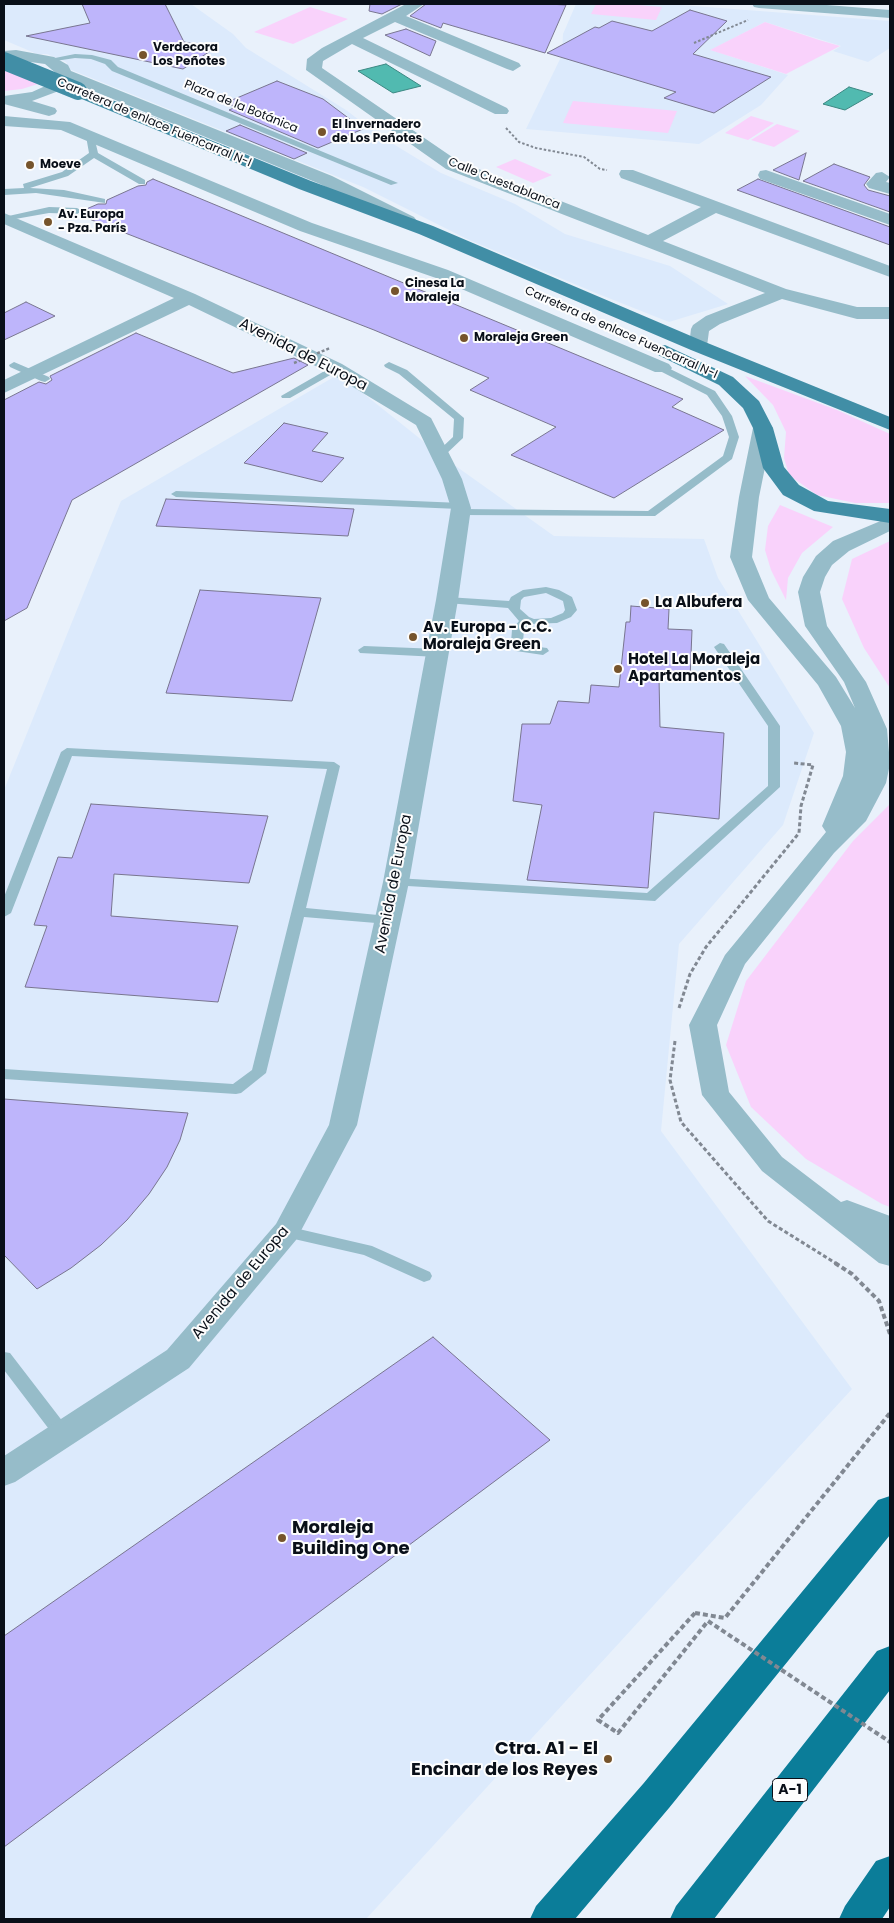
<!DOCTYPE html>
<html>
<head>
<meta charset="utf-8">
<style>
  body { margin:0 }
  #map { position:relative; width:894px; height:1923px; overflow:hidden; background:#e9f1fb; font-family:Poppins,sans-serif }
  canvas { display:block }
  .frame { position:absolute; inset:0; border:5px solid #090f18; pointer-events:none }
</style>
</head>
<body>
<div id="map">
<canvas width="894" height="1923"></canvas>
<div class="frame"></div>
</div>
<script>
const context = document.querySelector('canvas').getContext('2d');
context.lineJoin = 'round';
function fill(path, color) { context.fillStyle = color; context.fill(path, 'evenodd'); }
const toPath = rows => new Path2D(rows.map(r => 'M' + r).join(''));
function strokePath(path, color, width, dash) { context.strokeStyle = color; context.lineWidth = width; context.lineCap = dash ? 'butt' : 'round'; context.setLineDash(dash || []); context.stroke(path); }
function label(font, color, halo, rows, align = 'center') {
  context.font = font + ' Poppins,sans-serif'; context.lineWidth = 4; context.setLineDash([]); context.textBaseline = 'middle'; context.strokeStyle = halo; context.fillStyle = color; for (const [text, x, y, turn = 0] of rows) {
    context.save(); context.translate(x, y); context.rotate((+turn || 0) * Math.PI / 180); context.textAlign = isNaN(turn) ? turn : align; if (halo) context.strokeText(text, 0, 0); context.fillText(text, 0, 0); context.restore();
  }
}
const built = toPath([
  [4,4,191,4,233,34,246,48,346,110,380,136,441,173,515,204,565,234,670,266,728,304,669,322,596,293,467,239,363,187,69,69,66,62,47,54,37,54,4,40],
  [576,4,668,4,890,21,890,48,868,62,833,51,841,46,765,22,711,50,788,75,761,105,699,144,526,129,562,55,563,34],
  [339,374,443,457,554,536,704,539,718,578,814,733,783,825,679,944,661,1131,852,1389,366,1919,4,1919,4,790,121,501]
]);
const green = toPath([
  [596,4,626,4,662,7,656,20,591,14],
  [310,7,348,19,293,44,254,32],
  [765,22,819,40,840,46,786,74,710,50],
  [4,63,41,83,22,89,4,91],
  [573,101,677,111,668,133,563,123],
  [751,116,774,123,748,140,725,133],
  [777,124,800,131,774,147,751,140],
  [515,159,552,175,533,183,496,167],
  [745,376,837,410,890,434,890,503,855,503,817,495,789,475,784,458,786,432,773,405],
  [780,505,833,527,802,553,788,578,786,600,771,570,765,550,768,526],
  [890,541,890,688,864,648,842,599,852,559],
  [890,804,890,1207,882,1204,806,1159,751,1107,726,1045,746,981,853,841]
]);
const water = toPath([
  [386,64,421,86,393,93,358,71,386,64],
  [849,87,873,94,845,110,823,104,849,87]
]);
const building = toPath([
  [82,4,165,4,184,42,215,48,183,69,26,36,90,23,82,4],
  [370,4,402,4,382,14,369,11,370,4],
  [426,4,548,4,566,5,545,53,443,23,441,28,410,16,426,4],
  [690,10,727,21,693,54,771,77,714,113,664,98,676,92,547,53,595,27,599,28,612,21,652,31,690,10],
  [406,29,436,41,430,56,385,35,406,29],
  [277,81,323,99,363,129,318,148,229,110,236,107,225,103,277,81],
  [240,125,307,153,294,159,226,131,240,125],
  [806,153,799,180,773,170,806,153],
  [834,164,870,177,864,185,868,190,890,196,890,212,803,181,834,164],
  [153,179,683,399,672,407,724,430,614,498,511,455,556,427,470,390,489,378,374,330,79,215,84,210,98,204,106,204,107,200,138,186,146,185,147,182,153,179],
  [758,179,890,227,890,245,737,190,758,179],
  [26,302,55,316,4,340,4,313,26,302],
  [136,333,233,373,294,358,308,365,72,500,27,608,4,621,4,400,39,382,46,384,52,380,50,376,136,333],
  [284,423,328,433,312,451,344,458,322,482,244,463,284,423],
  [166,499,301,506,354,509,348,536,156,526,166,499],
  [200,590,321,598,292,701,166,693,200,590],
  [631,606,669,609,668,629,692,630,690,679,659,678,660,727,724,733,719,819,654,812,648,888,527,880,542,805,513,801,522,724,550,724,558,701,589,703,591,685,619,687,626,622,630,622,631,606],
  [91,804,268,816,249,883,114,874,111,916,238,926,218,1002,25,987,47,926,34,925,58,857,72,858,91,804],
  [4,1099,188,1113,180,1140,167,1167,149,1194,127,1220,101,1245,71,1268,37,1289,4,1255,4,1099],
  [433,1337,550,1440,4,1847,4,1636,433,1337]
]);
const pathFar2 = toPath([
  [694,43,748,20],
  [506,128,519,142,536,148,584,157,600,169,607,170]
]);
const pathFar1 = toPath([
  [679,1008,690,974,706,947,799,833,801,806,813,765,794,763],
  [675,1041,670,1080,681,1122,768,1221,837,1264]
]);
const path = toPath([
  [835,1263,852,1274,879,1301,890,1334],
  [695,1613,725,1618,890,1413]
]);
const service = toPath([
  [75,54,92,55,111,60,118,67,398,183,391,185,112,71,105,64,91,59,75,58,49,62,45,60,75,54],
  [90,133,94,136,98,153,145,180,145,184,139,184,94,158,68,176,30,188,64,190,105,199,105,203,36,193,4,195,4,189,24,188,23,184,62,172,89,153,86,136,90,133],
  [49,207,77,208,82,211,77,214,49,213,4,221,4,217,49,207],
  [14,362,49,377,50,379,45,382,41,381,10,367,9,365,14,362],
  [389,362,407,370,464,418,463,438,444,456,440,457,435,454,453,437,454,419,399,374,385,367,384,365,389,362],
  [335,365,339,366,339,370,290,398,282,398,281,396,335,365],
  [662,365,715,391,732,416,739,437,732,459,655,516,461,515,456,512,459,509,176,497,171,494,176,491,461,503,466,506,463,509,648,511,723,456,729,437,722,416,707,395,658,370,657,368,662,365],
  [546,587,559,590,572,597,577,610,571,617,557,623,528,624,524,630,523,642,524,645,547,648,549,651,543,655,516,651,511,642,512,630,519,621,508,608,447,603,441,600,447,597,509,601,511,597,523,590,546,587],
  [546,593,563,601,565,610,563,613,551,618,534,619,529,617,520,609,521,600,524,597,546,593],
  [720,643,724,644,780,726,780,787,655,901,391,885,389,882,391,879,396,878,647,893,768,786,768,726,714,647,720,643],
  [364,646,438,649,444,653,438,657,360,653,358,650,364,646],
  [67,748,334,762,340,766,306,908,388,916,395,920,388,924,304,917,266,1073,241,1093,236,1094,4,1079,4,1069,233,1084,252,1070,327,769,72,756,11,913,4,917,4,897,61,752,67,748],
  [286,1226,372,1246,430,1272,432,1276,430,1280,424,1282,364,1255,281,1236,278,1232,281,1228,286,1226],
  [4,1352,10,1353,70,1431,72,1436,70,1441,64,1443,58,1441,4,1370,4,1352]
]);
const minor = toPath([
  [406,4,424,4,406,16,519,63,521,66,513,71,507,69,395,22,363,38,507,108,509,111,507,114,495,114,352,44,323,61,322,68,458,161,648,235,701,207,621,178,619,174,621,170,633,170,890,266,890,277,716,213,663,241,786,289,857,307,890,307,890,319,857,319,782,299,720,324,709,331,707,346,705,350,691,350,689,346,691,329,693,325,706,316,765,293,446,169,306,70,307,59,322,48,406,4],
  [752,4,814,4,890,10,890,18,759,8,754,7,752,4],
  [16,50,54,57,68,65,71,71,332,176,414,217,417,221,414,225,408,226,402,225,320,184,69,81,64,89,32,101,55,108,57,111,55,114,49,116,4,104,4,96,32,92,52,83,57,74,45,64,16,60,4,61,4,51,16,50],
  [4,116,70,122,312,223,448,270,669,364,672,368,669,372,655,372,436,278,300,231,61,130,4,126,4,116],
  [766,170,890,214,890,225,760,179,758,175,760,171,766,170],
  [882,172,890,177,886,182,890,183,890,194,869,188,866,184,876,173,882,172],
  [4,213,195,294,342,364,431,418,462,479,471,508,458,600,409,882,357,1125,296,1240,189,1368,15,1482,4,1486,4,1456,167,1350,276,1224,329,1125,383,882,436,600,451,508,442,479,416,425,328,372,189,305,4,393,4,380,174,298,4,224,4,213],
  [763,422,770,424,773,428,759,497,752,557,769,598,836,677,855,708,844,682,805,626,798,592,803,577,816,556,833,541,890,517,890,531,849,551,832,565,825,577,820,592,827,626,866,682,887,729,890,764,886,783,866,821,834,853,745,964,717,1025,729,1092,782,1157,841,1202,847,1200,890,1216,890,1266,879,1263,762,1171,702,1095,689,1025,725,955,826,832,822,826,843,776,846,752,841,726,818,685,748,600,730,557,739,497,753,428,756,424,763,422]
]);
const primary = toPath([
  [78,86,311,181,433,226,705,342,890,417,890,430,691,350,419,234,299,189,72,95,70,91,72,87,78,86],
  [665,345,733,377,759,401,773,428,784,467,799,485,828,501,890,509,890,523,814,511,783,495,763,468,753,428,743,408,719,385,658,355,655,351,658,347,665,345]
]);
const motorway = toPath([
  [890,1496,890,1535,669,1808,575,1919,530,1919,536,1906,643,1784,878,1500,890,1496],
  [890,1646,890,1690,714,1919,670,1919,676,1906,877,1651,890,1646],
  [890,1856,890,1907,882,1919,839,1919,845,1906,876,1861,890,1856]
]);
const pathBridgeFar1 = toPath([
  [294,363,330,348]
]);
const pathBridge = toPath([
  [695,1613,598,1720,618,1733,708,1621,890,1742]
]);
const primaryBridge = toPath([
  [4,61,78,91]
]);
const markers = [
  [143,55,5,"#76542c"],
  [322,132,5,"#76542c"],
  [30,165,5,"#76542c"],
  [48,222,5,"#76542c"],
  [395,291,5,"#76542c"],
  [464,338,5,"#76542c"],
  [645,603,5,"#76542c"],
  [413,637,5,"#76542c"],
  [618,669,5,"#76542c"],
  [282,1538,5,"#76542c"],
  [608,1759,5,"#76542c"]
];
const farPoinames = [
  ["Verdecora",153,48],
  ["Los Peñotes",153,62],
  ["El Invernadero",332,125],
  ["de Los Peñotes",332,139],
  ["Moeve",40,165],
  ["Av. Europa",58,215],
  ["- Pza. París",58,229],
  ["Cinesa La",405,284],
  ["Moraleja",405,298],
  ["Moraleja Green",474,338]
];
const farStreetnames = [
  ["Plaza de la Botánica",241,107,22],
  ["Carretera de enlace Fuencarral N-I",154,123,23],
  ["Calle Cuestablanca",504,184,22],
  ["Carretera de enlace Fuencarral N-I",621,333,24]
];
const shields = [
  [790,1790,35]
];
const shieldNames = [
  ["A-1",790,1790]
];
const streetNames = [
  ["Avenida de Europa",303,355,27],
  ["Avenida de Europa",394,884,-79],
  ["Avenida de Europa",241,1283,-50]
];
const poiNames = [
  ["La Albufera",655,603],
  ["Av. Europa - C.C.",423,628],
  ["Moraleja Green",423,645],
  ["Hotel La Moraleja",628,660],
  ["Apartamentos",628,677]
];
const nearPoinames = [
  ["Moraleja",292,1528],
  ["Building One",292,1549],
  ["Ctra. A1 - El",598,1749,"right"],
  ["Encinar de los Reyes",598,1770,"right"]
];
fill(built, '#dceafc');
fill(green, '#f9d2fb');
fill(water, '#51bab0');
strokePath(water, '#3b8782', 1);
fill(building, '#beb5fb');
strokePath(building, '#797690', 1);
strokePath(pathFar2, '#818892', 2, [2.5, 2]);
strokePath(pathFar1, '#818892', 3, [4, 2.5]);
strokePath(path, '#818892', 4, [5, 3]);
fill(service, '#96bcc9');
fill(minor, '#96bcc9');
fill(primary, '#418ea6');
fill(motorway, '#0b7d99');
strokePath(pathBridgeFar1, '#818892', 2.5, [3, 2]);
strokePath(pathBridge, '#818892', 4, [5, 3]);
strokePath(primaryBridge, '#418ea6', 18);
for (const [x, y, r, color] of markers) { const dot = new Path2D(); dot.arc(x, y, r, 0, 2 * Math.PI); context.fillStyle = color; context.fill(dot); strokePath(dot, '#fdfdfd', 2); }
label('bold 12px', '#090f18', '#fdfdfd', farPoinames, 'left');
label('12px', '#090f18', '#fdfdfd', farStreetnames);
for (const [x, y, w] of shields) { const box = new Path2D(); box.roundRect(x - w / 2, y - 11.5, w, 23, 4); context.fillStyle = '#fdfdfd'; context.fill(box); strokePath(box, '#090f18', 1); }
label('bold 14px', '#090f18', null, shieldNames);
label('15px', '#090f18', '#fdfdfd', streetNames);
label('bold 15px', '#090f18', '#fdfdfd', poiNames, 'left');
label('bold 18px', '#090f18', '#fdfdfd', nearPoinames, 'left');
</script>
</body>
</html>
